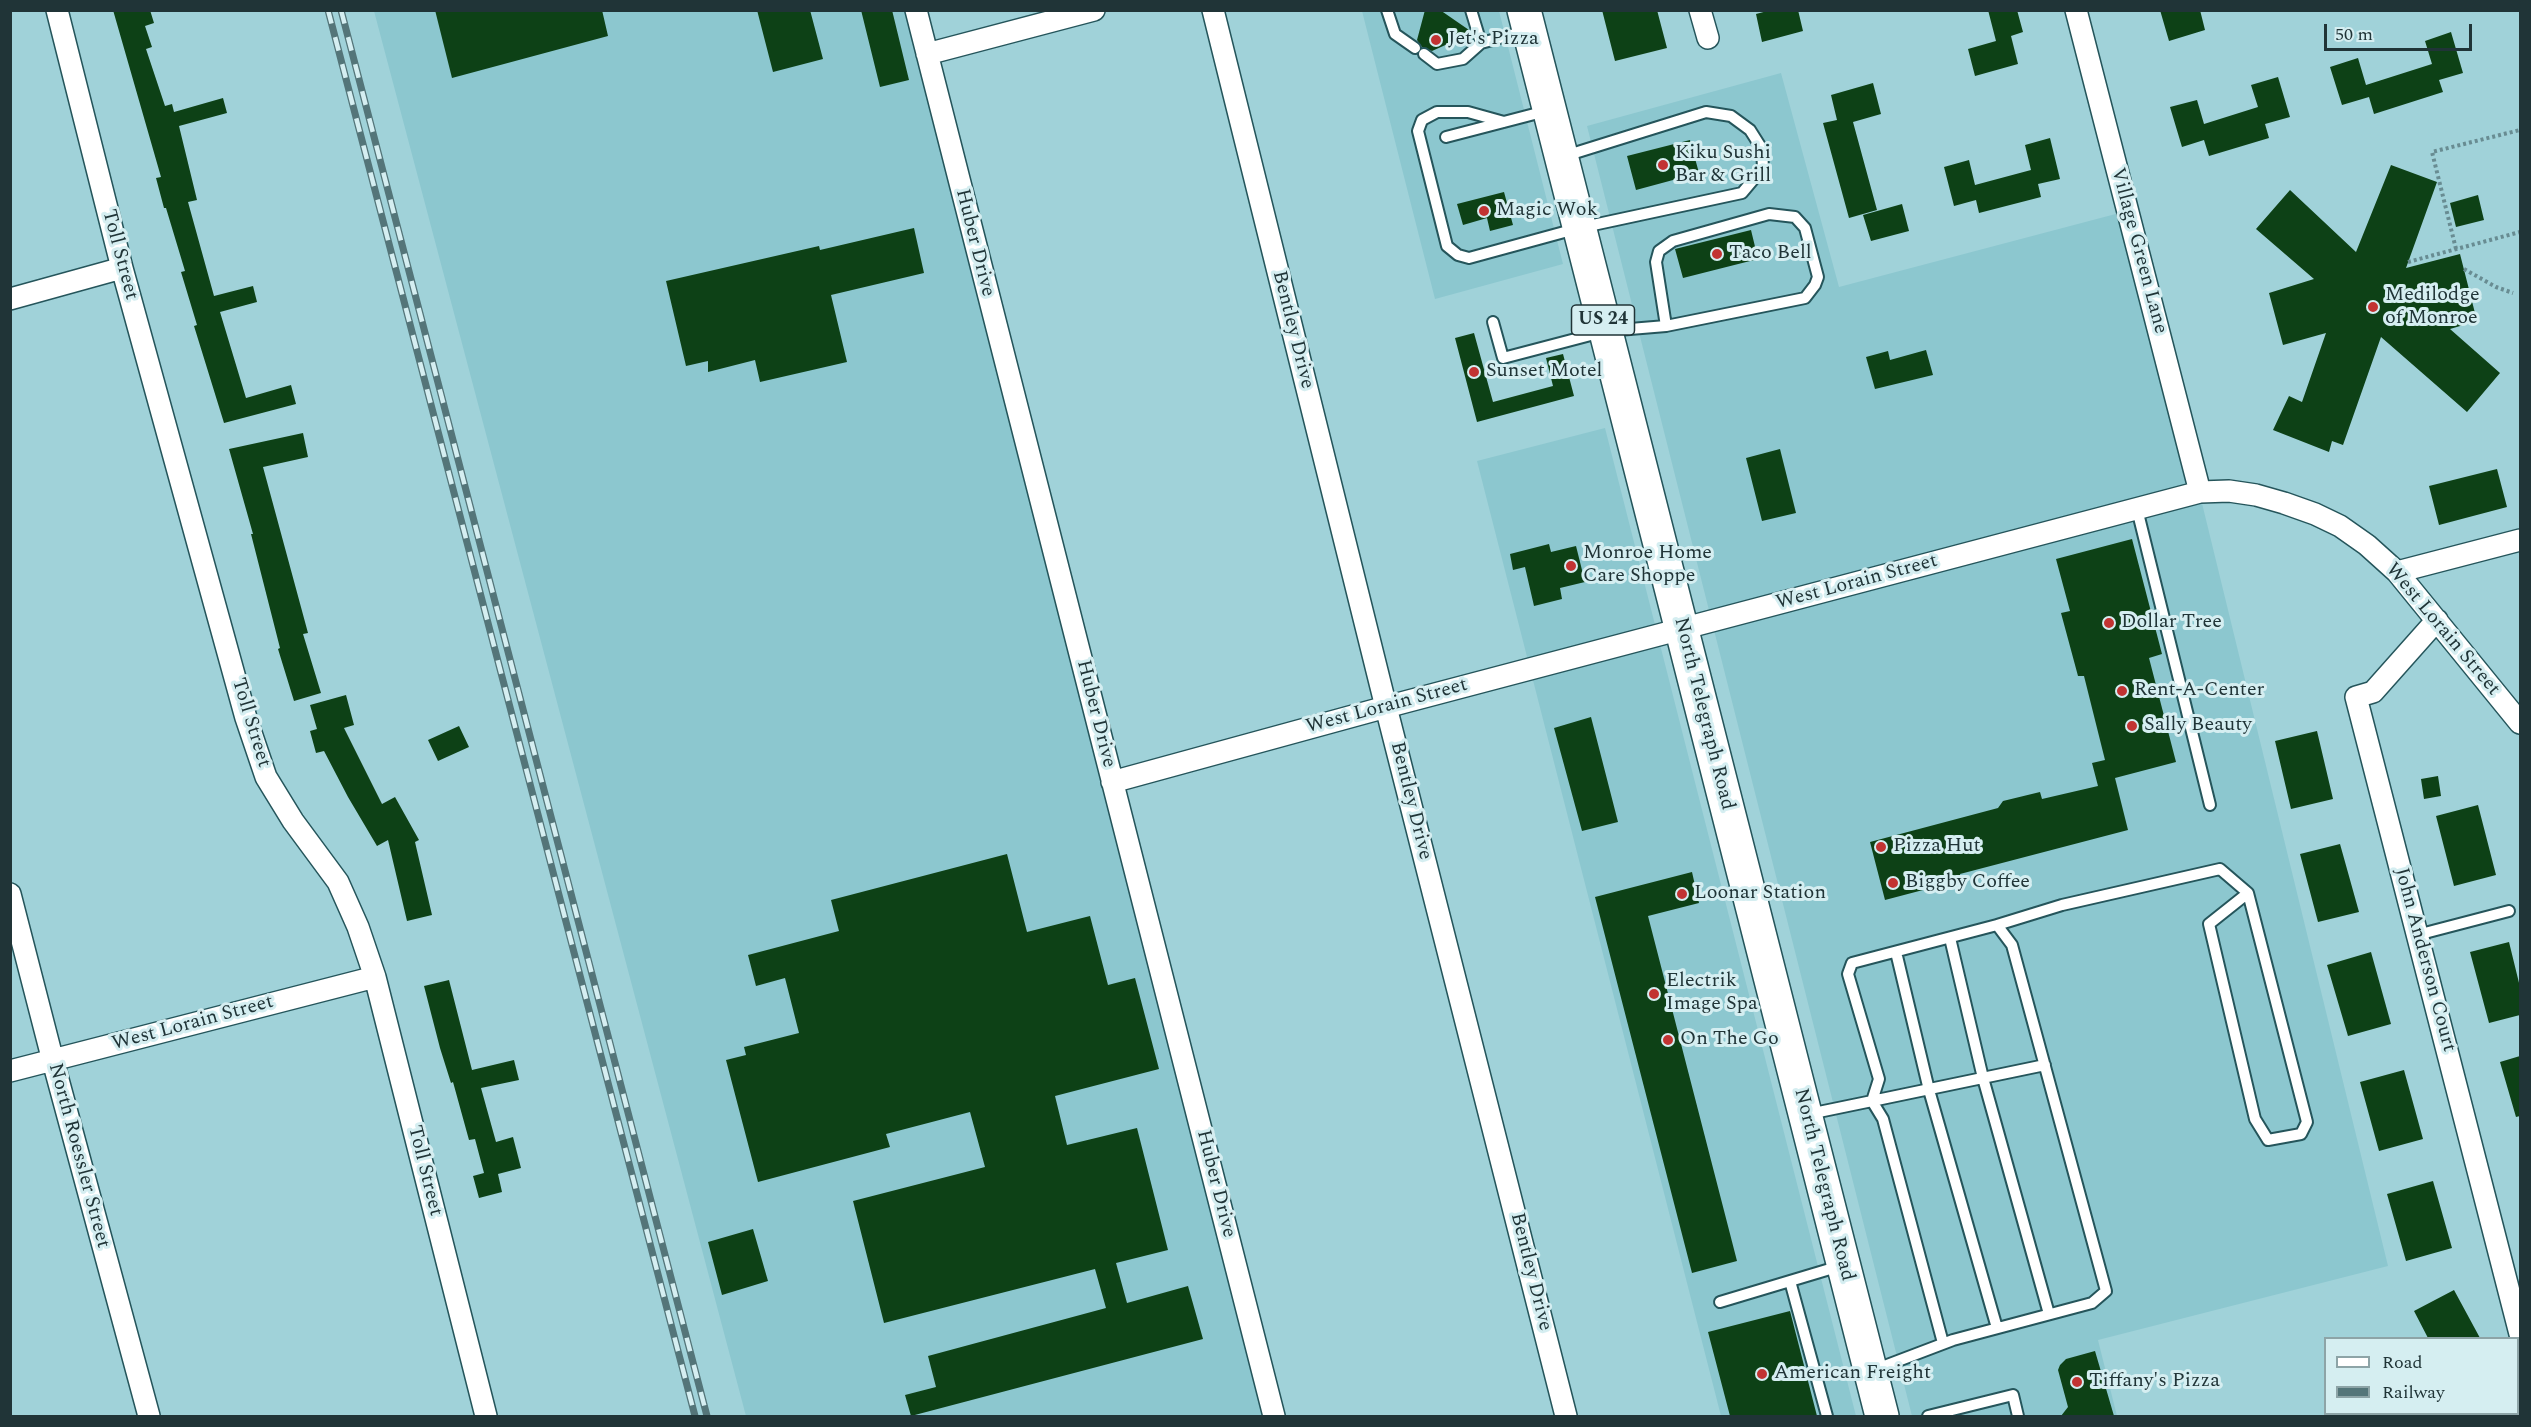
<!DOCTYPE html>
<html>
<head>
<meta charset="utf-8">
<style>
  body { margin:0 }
  #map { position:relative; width:2531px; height:1427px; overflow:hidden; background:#a0d2d9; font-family:Spectral,serif }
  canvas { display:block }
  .frame { position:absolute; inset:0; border:12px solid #203437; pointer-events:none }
  .legend { position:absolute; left:2324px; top:1337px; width:195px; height:78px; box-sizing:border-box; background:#d5eef1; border:2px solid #8da4a7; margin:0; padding:8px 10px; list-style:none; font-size:18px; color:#203437 }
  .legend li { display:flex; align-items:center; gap:12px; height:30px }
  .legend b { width:30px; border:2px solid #8da4a7 }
  .scale { position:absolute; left:2324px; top:24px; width:148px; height:27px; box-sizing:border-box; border:3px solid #203437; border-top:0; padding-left:8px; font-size:18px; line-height:21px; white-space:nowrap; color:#203437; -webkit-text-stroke:4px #d5eef1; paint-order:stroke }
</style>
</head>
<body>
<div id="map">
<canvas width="2531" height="1427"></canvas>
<div class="frame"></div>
<ul class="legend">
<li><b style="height:8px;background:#fff"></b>Road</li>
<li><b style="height:8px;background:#547579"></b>Railway</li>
</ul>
<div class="scale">50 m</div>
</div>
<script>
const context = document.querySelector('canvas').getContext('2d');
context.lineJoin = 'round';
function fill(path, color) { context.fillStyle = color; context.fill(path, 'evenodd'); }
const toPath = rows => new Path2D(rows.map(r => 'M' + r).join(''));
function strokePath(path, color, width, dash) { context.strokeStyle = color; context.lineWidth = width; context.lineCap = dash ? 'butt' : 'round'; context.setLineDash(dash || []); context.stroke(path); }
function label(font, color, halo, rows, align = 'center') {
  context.font = font + ' Spectral,serif'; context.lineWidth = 6; context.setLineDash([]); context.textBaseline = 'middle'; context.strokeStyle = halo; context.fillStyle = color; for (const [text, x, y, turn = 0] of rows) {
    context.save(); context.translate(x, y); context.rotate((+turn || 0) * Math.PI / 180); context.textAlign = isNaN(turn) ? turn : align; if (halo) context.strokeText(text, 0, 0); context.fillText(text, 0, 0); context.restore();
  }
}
const built = toPath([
  [374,11,916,11,1271,1416,746,1416],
  [1362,11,1499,11,1563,264,1435,299],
  [1781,73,1839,287,2127,211,2199,491,2388,1266,2098,1340,2117,1416,1912,1416,1587,126],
  [1605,428,1856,1416,1721,1416,1477,461]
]);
const building = toPath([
  [113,10,150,10,154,23,145,26,152,47,146,49,165,106,172,104,174,112,223,98,227,113,179,126,197,200,188,202,214,296,253,286,257,302,220,312,246,398,291,385,296,404,224,423,194,326,197,325,181,272,185,271,166,208,164,208,156,178,161,177],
  [435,10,602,10,608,36,452,78],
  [757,10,810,10,823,59,773,72],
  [861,10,892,10,909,80,880,87],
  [1425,10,1440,10,1469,30,1470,34,1432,51,1422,47,1417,40],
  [1602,10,1657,10,1667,48,1615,61],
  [1771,10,1798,10,1803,31,1762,42,1756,14],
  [1988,10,2017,10,2023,32,2011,36,2018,64,1975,76,1968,49,1996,41],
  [2160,10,2200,10,2205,30,2169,41],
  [2451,32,2463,73,2439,80,2443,92,2374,114,2369,97,2342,105,2330,67,2358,58,2366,85,2432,64,2425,41],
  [2278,77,2290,117,2265,124,2269,138,2209,156,2204,140,2182,147,2170,107,2197,100,2204,124,2258,107,2251,85],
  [1873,83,1881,114,1853,122,1877,210,1849,218,1823,123,1837,120,1831,95],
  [2050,138,2060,179,2038,184,2041,197,1979,213,1976,200,1954,206,1944,167,1969,160,1975,185,2031,170,2025,145],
  [1690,140,1699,173,1636,190,1627,156],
  [2391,165,2437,182,2406,268,2460,254,2477,321,2450,329,2500,373,2467,412,2381,337,2343,445,2332,441,2329,452,2273,430,2289,396,2302,402,2326,333,2283,345,2269,293,2314,279,2256,229,2290,190,2356,252],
  [1504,192,1513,225,1490,231,1487,218,1463,225,1457,204],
  [2478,195,2484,220,2456,227,2450,203],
  [1902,204,1909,231,1871,241,1863,215],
  [914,228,924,273,831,295,847,362,760,382,755,360,708,372,708,361,686,366,666,281,819,246,820,250],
  [1751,230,1758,259,1683,278,1675,249],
  [1474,333,1493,402,1553,386,1546,358,1563,354,1574,396,1477,422,1455,338],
  [1926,350,1933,375,1875,389,1866,357,1888,351,1890,360],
  [303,433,308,457,263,467,308,633,303,634,321,693,294,701,278,649,280,648,251,534,253,534,229,449],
  [1780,449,1796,513,1762,521,1746,458],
  [2497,469,2507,507,2439,525,2429,486],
  [2132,539,2162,654,2149,658,2176,762,2115,778,2128,830,1960,874,1961,880,1885,900,1870,842,1998,808,2003,801,2040,792,2042,799,2098,786,2092,763,2105,760,2084,676,2078,676,2061,613,2070,611,2056,559],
  [1549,544,1551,552,1576,546,1585,582,1560,588,1562,599,1534,606,1525,567,1513,570,1510,554],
  [346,695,354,725,344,728,382,804,395,797,419,840,415,842,432,915,407,921,388,840,377,846,348,797,324,751,316,753,310,731,317,729,310,705],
  [1591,717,1618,822,1582,831,1554,728],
  [459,726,469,747,438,761,428,740],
  [2317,731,2333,799,2291,809,2275,741],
  [2438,776,2441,796,2424,799,2421,779],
  [2478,805,2496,875,2454,886,2436,816],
  [2340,844,2359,912,2318,922,2300,854],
  [1007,854,1027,932,1090,916,1108,985,1135,978,1159,1069,1055,1096,1067,1145,1137,1128,1168,1250,1116,1263,1127,1303,1188,1286,1203,1339,911,1416,905,1395,936,1387,928,1356,1106,1308,1095,1269,884,1323,853,1201,985,1167,970,1112,886,1134,890,1147,758,1182,726,1060,746,1055,744,1047,799,1033,785,978,756,986,748,955,839,931,831,900],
  [1692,872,1699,903,1648,916,1737,1261,1692,1273,1595,897],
  [2509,942,2520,987,2520,1015,2489,1023,2470,952],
  [2371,952,2391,1024,2348,1036,2327,965],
  [449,980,472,1070,514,1060,519,1080,481,1088,496,1142,513,1137,521,1168,498,1174,502,1192,479,1198,473,1176,484,1173,475,1139,469,1140,453,1082,451,1083,440,1048,424,986],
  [2520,1056,2520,1116,2516,1117,2500,1062],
  [2404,1070,2423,1139,2379,1151,2360,1082],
  [2433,1181,2452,1248,2406,1261,2387,1194],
  [753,1229,768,1281,722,1295,708,1242],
  [2454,1290,2480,1338,2428,1338,2414,1311],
  [1790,1311,1817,1416,1730,1416,1708,1332],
  [2095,1351,2114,1416,2061,1416,2068,1407,2058,1370,2060,1365,2066,1359]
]);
const path = toPath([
  [2456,249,2432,152,2520,130],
  [2408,262,2520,232],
  [2464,269,2496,287,2513,293]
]);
const lane = toPath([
  [1387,10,1395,34,1415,48],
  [1471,10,1481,43],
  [1424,54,1437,64,1463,59,1481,43,1526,31],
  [1504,122,1468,112,1437,112,1422,120,1418,131,1447,246,1458,255,1469,258,1579,228,1742,193,1763,168,1762,149,1750,130,1731,116,1706,112,1565,156],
  [1446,137,1546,111],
  [1493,322,1503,358,1606,331,1666,326,1805,298,1815,285,1818,277,1805,228,1795,217,1769,214,1673,241,1659,251,1656,262,1666,326],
  [2137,509,2210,805],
  [1997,925,2062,905,2220,869,2248,893,2307,1122,2301,1134,2268,1140,2255,1119,2209,924,2248,893],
  [2417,935,2509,911],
  [1950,938,1983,1078,2049,1314],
  [1896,952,1929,1090,1997,1328],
  [1809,1114,1872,1101,1879,1079,1848,974,1852,963,1997,925,2012,945,2106,1291,2092,1303,1953,1340,1874,1370],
  [1790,1281,1827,1416],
  [1720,1302,1840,1266],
  [1943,1343,1883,1119,1872,1101,2045,1065],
  [1928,1416,2013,1395,2018,1416]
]);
const street = toPath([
  [57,10,122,268,246,718,266,777,293,821,338,882,358,927,375,977,486,1416],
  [916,10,1274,1416],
  [1213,10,1386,707,1566,1416],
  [1700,10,1708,38],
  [2076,10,2200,492],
  [927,54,1094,10],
  [10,299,122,268],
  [2397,572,2520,540],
  [2437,620,2373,692,2356,697,2520,1334],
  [1112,782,1386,707,2200,492,2229,491,2256,495,2284,503,2315,514,2340,526,2367,545,2397,572,2520,723],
  [10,894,53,1061,149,1416],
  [10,1071,375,977],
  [2518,1394,2520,1393]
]);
const primary = toPath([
  [1524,10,1882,1416]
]);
const rail = toPath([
  [328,10,695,1416],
  [341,10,707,1416]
]);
const markers = [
  [1436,40,6,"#c23332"],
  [1663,165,6,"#c23332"],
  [1484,211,6,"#c23332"],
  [1717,254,6,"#c23332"],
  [2373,307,6,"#c23332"],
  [1474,372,6,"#c23332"],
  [1571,566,6,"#c23332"],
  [2109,623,6,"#c23332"],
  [2122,691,6,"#c23332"],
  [2132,726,6,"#c23332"],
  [1881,847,6,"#c23332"],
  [1893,883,6,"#c23332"],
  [1682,894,6,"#c23332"],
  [1654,994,6,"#c23332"],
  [1668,1040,6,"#c23332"],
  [1762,1374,6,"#c23332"],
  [2077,1382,6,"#c23332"]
];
const shields = [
  [1603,320,63]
];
const shieldNames = [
  ["US 24",1603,320]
];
const poiNames = [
  ["Jet's Pizza",1448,40],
  ["Kiku Sushi",1675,154],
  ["Bar & Grill",1675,177],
  ["Magic Wok",1496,211],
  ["Taco Bell",1729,254],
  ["Medilodge",2385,296],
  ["of Monroe",2385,319],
  ["Sunset Motel",1486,372],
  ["Monroe Home",1583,554],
  ["Care Shoppe",1583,577],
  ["Dollar Tree",2121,623],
  ["Rent-A-Center",2134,691],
  ["Sally Beauty",2144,726],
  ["Pizza Hut",1893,847],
  ["Biggby Coffee",1905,883],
  ["Loonar Station",1694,894],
  ["Electrik",1666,982],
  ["Image Spa",1666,1005],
  ["On The Go",1680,1040],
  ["American Freight",1774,1374],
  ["Tiffany's Pizza",2089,1382]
];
const streetNames = [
  ["Huber Drive",974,243,76],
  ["Village Green Lane",2138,251,75],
  ["Toll Street",119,255,75],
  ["Bentley Drive",1292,330,76],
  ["West Lorain Street",1857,583,-15],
  ["West Lorain Street",2442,630,50],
  ["West Lorain Street",1387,707,-15],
  ["Huber Drive",1095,714,76],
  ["North Telegraph Road",1703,714,76],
  ["Toll Street",250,723,73],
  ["Bentley Drive",1410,801,76],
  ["John Anderson Court",2424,960,75],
  ["West Lorain Street",193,1024,-15],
  ["North Roessler Street",78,1156,75],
  ["Toll Street",424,1171,76],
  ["Huber Drive",1215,1184,76],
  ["North Telegraph Road",1823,1185,76],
  ["Bentley Drive",1530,1272,76]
];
fill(built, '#8cc7cf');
fill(building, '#0d4116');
strokePath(lane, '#25555b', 14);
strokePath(street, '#25555b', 24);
strokePath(primary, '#25555b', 36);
strokePath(path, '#688c92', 4, [3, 3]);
strokePath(lane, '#fff', 10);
strokePath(street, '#fff', 21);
strokePath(primary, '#fff', 33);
strokePath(rail, '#547579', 7);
strokePath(rail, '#d5eef1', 4.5, [14]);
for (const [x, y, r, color] of markers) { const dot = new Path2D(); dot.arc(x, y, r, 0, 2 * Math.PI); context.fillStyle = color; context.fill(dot); strokePath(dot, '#d5eef1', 2); }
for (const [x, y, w] of shields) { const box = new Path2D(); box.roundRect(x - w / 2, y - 15, w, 30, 4.5); context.fillStyle = '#d5eef1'; context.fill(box); strokePath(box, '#203437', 1.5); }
label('bold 18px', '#203437', null, shieldNames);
label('20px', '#203437', '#d5eef1', poiNames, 'left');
label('20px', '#203437', '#d5eef1', streetNames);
</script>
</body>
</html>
